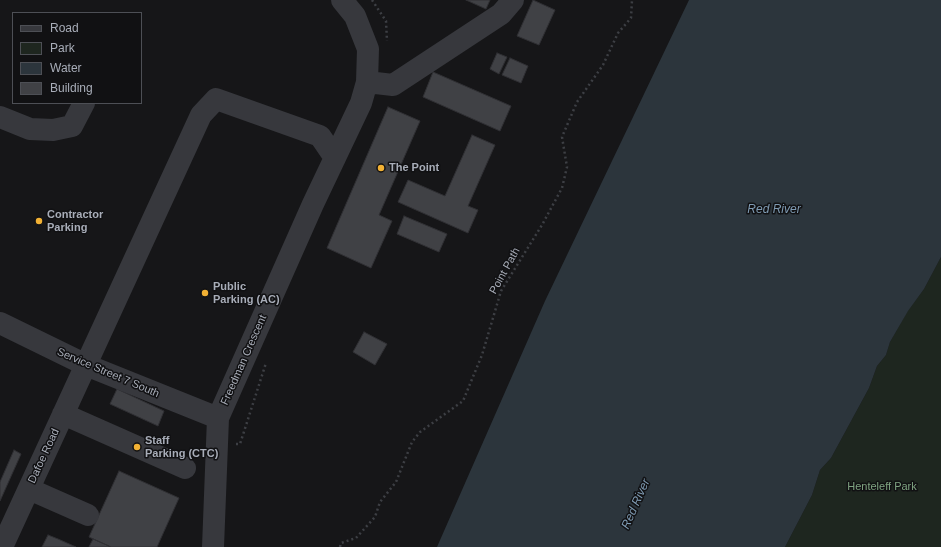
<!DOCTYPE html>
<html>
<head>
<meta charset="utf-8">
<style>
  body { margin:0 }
  #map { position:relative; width:941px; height:547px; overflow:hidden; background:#161618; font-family:Helvetica,sans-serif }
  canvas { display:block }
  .legend { position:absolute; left:12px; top:12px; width:130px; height:92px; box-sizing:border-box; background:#111113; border:1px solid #4d4f55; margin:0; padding:5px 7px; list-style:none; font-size:12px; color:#a8adb8 }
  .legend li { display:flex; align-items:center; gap:8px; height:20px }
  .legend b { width:20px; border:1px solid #4d4f55 }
</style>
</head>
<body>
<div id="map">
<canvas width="941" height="547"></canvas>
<ul class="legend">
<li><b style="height:5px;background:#37383d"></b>Road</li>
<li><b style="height:11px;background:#1e261f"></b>Park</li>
<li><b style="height:11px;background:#2c353c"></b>Water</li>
<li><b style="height:11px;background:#404145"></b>Building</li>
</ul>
</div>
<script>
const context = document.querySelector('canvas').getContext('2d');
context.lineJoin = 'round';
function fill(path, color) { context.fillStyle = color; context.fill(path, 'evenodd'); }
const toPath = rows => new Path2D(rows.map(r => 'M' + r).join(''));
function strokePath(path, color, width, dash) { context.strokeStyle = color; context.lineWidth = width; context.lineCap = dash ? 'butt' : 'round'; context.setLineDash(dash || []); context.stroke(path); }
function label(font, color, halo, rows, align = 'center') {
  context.font = font + ' Helvetica,sans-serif'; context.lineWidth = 3; context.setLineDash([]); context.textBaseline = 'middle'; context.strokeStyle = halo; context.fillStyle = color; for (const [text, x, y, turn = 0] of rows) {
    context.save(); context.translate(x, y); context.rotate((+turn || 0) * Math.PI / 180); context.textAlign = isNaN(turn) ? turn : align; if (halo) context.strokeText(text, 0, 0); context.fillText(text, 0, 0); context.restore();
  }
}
const green = toPath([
  [941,257,941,547,785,547,812,495,820,470,831,458,869,388,877,366,886,355,890,342,907,312,924,289]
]);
const water = toPath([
  [689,0,941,0,941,257,924,289,908,311,890,342,886,355,877,366,869,388,831,458,820,470,812,495,785,547,437,547,545,301]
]);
const building = toPath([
  [466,0,490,0,486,9,466,0],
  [533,0,555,10,539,45,517,36,533,0],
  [497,53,507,57,499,74,490,69,497,53],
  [510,58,528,66,521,83,502,75,510,58],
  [433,72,511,106,500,131,423,97,433,72],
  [388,107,420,121,379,215,392,221,371,268,327,248,388,107],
  [472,135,495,145,468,206,478,210,468,233,398,202,408,180,445,196,472,135],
  [404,216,447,234,439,252,397,234,404,216],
  [364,332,387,344,375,365,353,352,364,332],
  [117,389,164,411,158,426,110,404,117,389],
  [14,450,21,454,0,501,0,482,14,450],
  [119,471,179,498,157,547,111,547,89,537,119,471],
  [48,535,58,539,76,547,42,547,48,535],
  [93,539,109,546,109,547,89,547,93,539]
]);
const path = toPath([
  [372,0,386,21,387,41],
  [236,444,240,444,266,363],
  [340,547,341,543,356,538,375,517,380,502,396,482,412,442,420,432,463,401,482,355,501,291,542,225,562,188,567,167,562,137,577,102,603,65,618,33,631,18,632,0]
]);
const minor = toPath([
  [367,82,393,85,501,14,513,0],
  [0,117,30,129,53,130,72,126,84,103],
  [0,323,86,365,218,418],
  [63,414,185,468],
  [29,489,88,515],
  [2,547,201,115,216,99,320,136,335,158],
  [213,547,218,418,313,204,361,103,367,82,368,49,355,16,342,0]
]);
const markers = [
  [381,168,4,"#f2b134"],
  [39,221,4,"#f2b134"],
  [205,293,4,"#f2b134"],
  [137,447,4,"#f2b134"]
];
const poiNames = [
  ["The Point",389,168],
  ["Contractor",47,215],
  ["Parking",47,228],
  ["Public",213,287],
  ["Parking (AC)",213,300],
  ["Staff",145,441],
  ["Parking (CTC)",145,454]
];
const streetNames = [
  ["Point Path",505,271,-61],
  ["Freedman Crescent",244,360,-66],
  ["Service Street 7 South",108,373,23],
  ["Dafoe Road",44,456,-65]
];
const parkNames = [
  ["Henteleff Park",882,487]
];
const waterNames = [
  ["Red River",774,210],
  ["Red River",636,504,-66]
];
fill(green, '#1e261f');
fill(water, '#2c353c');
fill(building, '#404145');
strokePath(building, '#303034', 1);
strokePath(path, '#3d3f44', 2.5, [2, 3]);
strokePath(minor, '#37383d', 22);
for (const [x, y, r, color] of markers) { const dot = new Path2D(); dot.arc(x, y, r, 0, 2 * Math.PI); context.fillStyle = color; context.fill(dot); strokePath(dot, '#111113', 1.5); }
label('bold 11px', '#a8adb8', '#111113', poiNames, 'left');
label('11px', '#a8adb8', '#111113', streetNames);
label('11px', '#7fa381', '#111113', parkNames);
label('italic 12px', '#7f9bb3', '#111113', waterNames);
</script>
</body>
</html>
